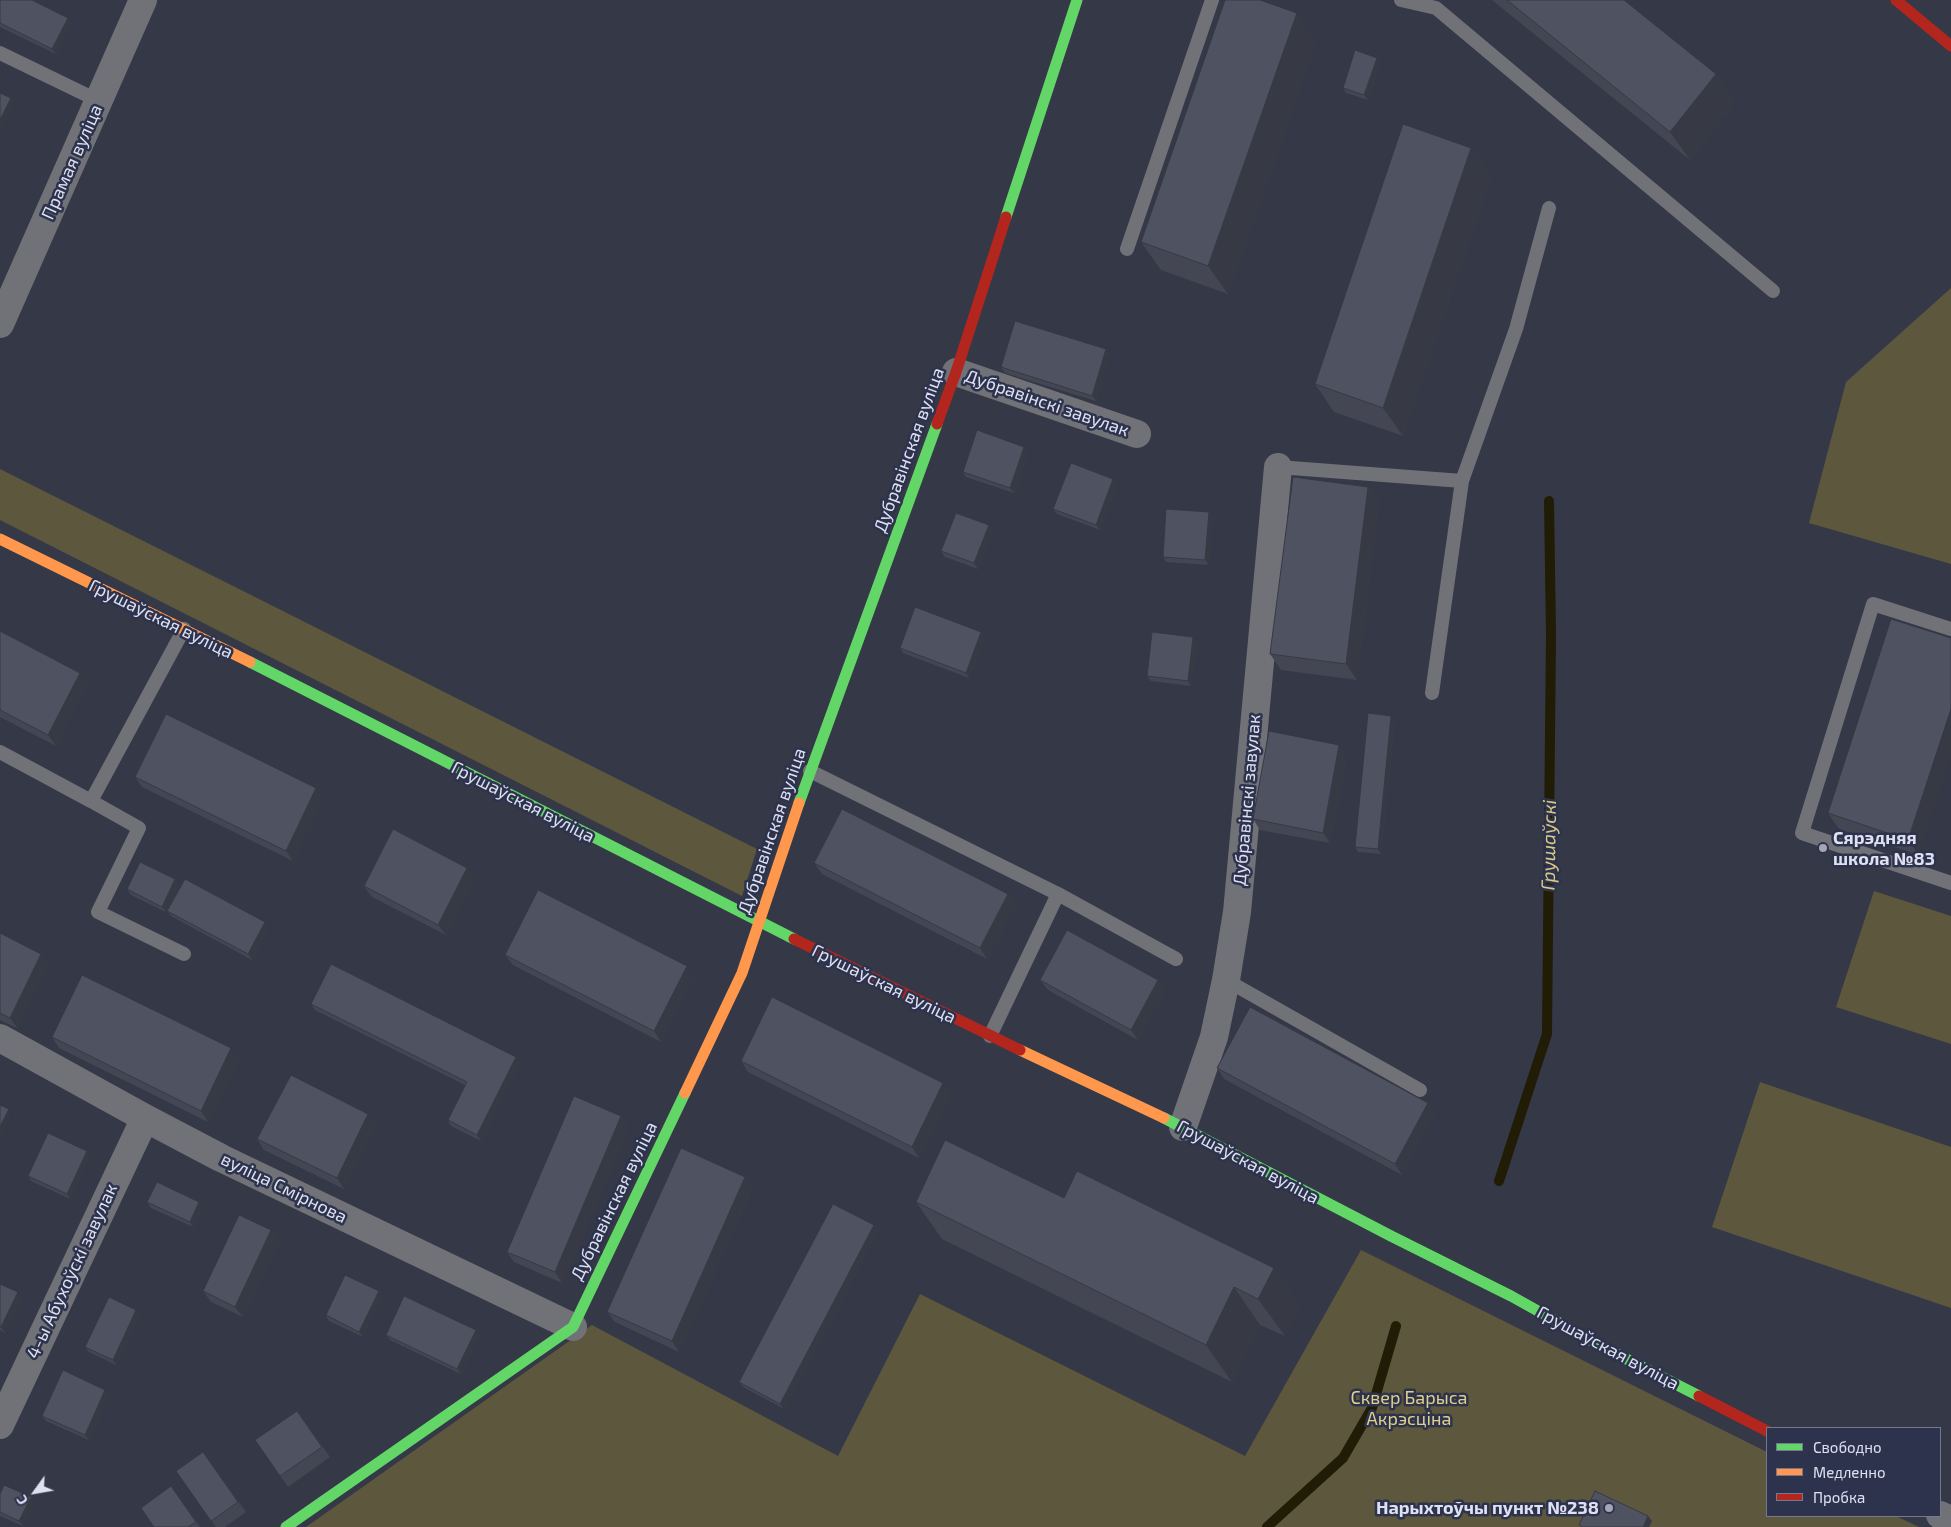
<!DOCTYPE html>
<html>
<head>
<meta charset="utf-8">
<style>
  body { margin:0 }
  #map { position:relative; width:1951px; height:1527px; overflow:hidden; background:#353846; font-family:"Exo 2",sans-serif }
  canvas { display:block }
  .legend { position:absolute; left:1766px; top:1427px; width:175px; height:90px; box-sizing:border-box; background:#2e334d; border:1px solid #74798f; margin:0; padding:6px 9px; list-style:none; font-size:15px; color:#dde1f2 }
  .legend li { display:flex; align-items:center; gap:10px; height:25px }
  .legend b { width:25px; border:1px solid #74798f }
  .north { position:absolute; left:10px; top:1467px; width:50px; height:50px; -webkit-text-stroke:4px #2e334d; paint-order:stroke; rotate:238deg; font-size:14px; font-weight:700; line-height:20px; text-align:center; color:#dde1f2 }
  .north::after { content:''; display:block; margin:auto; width:18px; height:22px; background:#dde1f2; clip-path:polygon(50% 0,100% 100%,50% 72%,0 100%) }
</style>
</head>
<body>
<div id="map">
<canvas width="1951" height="1527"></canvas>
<ul class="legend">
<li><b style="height:6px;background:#63d668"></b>Свободно</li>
<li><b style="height:6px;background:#ff974d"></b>Медленно</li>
<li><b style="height:6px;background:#b3261e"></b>Пробка</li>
</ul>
<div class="north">С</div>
</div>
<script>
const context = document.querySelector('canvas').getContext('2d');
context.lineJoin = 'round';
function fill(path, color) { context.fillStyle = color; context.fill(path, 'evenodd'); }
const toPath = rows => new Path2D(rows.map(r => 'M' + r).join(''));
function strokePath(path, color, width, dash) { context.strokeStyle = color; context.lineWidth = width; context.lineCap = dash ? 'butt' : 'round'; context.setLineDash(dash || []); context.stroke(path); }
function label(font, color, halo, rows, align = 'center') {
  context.font = font + ' "Exo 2",sans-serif'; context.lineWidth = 5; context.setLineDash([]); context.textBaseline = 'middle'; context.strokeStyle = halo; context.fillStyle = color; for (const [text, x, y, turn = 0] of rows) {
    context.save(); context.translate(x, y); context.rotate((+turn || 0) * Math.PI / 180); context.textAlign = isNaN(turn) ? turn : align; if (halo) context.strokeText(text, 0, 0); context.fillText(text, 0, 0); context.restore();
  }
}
const green = toPath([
  [1951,288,1951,564,1809,523,1846,382],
  [0,469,757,849,742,896,0,520],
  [1874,891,1951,916,1951,1044,1836,1007],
  [1760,1082,1951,1147,1951,1308,1712,1227],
  [1361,1250,1767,1452,1767,1516,1896,1516,1919,1527,306,1527,592,1325,838,1456,920,1294,1245,1456]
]);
const stream = toPath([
  [1499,1181,1547,1034,1551,635,1549,501],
  [1267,1527,1343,1458,1372,1408,1396,1326]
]);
const lane = toPath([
  [1401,0,1436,8,1773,291],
  [0,53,99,101],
  [1127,249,1212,0],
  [1278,467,1462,481],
  [1951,629,1873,604,1802,833,1951,883],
  [1432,693,1462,481,1516,329,1549,208],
  [0,752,91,801,184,629],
  [810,771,1058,894],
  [91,801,139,828,98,912,184,954],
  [1226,980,1420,1090],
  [990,1036,1058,894,1176,959]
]);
const street = toPath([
  [0,324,143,0],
  [956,372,1137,434],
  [0,1038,145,1118,221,1158,573,1327],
  [1183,1127,1214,1037,1226,980,1237,912,1278,467],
  [0,1425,145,1118],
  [1940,1515,1951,1520]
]);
const fast = toPath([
  [1006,217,1077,0],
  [250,662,794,939],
  [799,803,937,424],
  [1164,1118,1391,1236,1511,1296,1599,1345,1699,1396],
  [286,1527,573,1327,685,1093]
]);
const slow = toPath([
  [0,539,250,662],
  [1020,1050,1164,1118],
  [685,1093,742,973,799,803]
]);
const jam = toPath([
  [1896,0,1951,46],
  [937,424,956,372,1006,217],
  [794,939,1020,1050],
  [1699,1396,1767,1431]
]);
const wall = toPath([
  [0,0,68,18,71,23,56,54,0,27],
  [1492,0,1624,0,1716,74,1735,103,1690,160],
  [1316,41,1228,294,1161,270,1141,242],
  [1377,58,1381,63,1368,100,1346,93,1343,88],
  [1471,148,1491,176,1403,436,1334,412,1315,384],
  [1106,349,1110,354,1096,401,1005,373,1001,367],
  [1028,452,1014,493,966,477,963,472],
  [1117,484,1100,530,1057,514,1053,509],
  [1368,487,1379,502,1357,680,1281,670,1270,654],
  [1209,512,1212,518,1209,565,1166,562,1163,557],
  [989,525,992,530,978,569,945,557,941,551],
  [0,631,88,683,56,746,0,717],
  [981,632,985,637,969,678,903,653,900,648],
  [1951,638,1919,855,1839,829,1828,813],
  [1197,643,1191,686,1151,681,1147,676],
  [1391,716,1395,721,1381,854,1358,852,1355,847],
  [1347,755,1330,843,1260,830,1253,819],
  [135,777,323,799,293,861,142,787],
  [814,863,1008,894,1015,905,987,959,822,874],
  [475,878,446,935,372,897,364,886],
  [175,879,179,885,166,912,131,895,127,889],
  [167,911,265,922,269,928,252,960,171,916],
  [0,933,48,964,17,1028,0,1020],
  [505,955,695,976,661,1042,513,965],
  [1040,980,1158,980,1165,990,1138,1040,1048,990],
  [311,1004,516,1057,520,1062,481,1141,451,1126,448,1120,465,1085,315,1010],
  [52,1037,239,1059,208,1122,59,1048],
  [741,1061,951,1094,919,1158,748,1072],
  [1217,1068,1428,1103,1435,1113,1402,1175,1224,1079],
  [368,1114,376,1124,344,1189,264,1150,257,1139],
  [621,1116,629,1127,562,1283,514,1262,507,1252],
  [90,1157,70,1199,31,1181,28,1176],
  [745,1177,753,1187,679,1352,615,1322,607,1312],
  [1064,1198,1274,1268,1300,1305,1285,1336,1260,1325,1232,1382,942,1239,916,1202],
  [147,1202,203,1207,193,1227,151,1208],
  [874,1225,878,1231,784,1409,743,1387,739,1382],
  [271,1230,279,1241,243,1317,211,1302,203,1291],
  [0,1284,22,1298,5,1333,0,1330],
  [379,1291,382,1296,363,1337,329,1321,326,1315],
  [136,1310,140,1315,116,1365,89,1352,85,1347],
  [386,1335,480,1335,461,1374,390,1340],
  [105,1390,109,1395,89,1440,46,1421,42,1416],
  [297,1411,330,1457,288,1487,255,1440],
  [203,1452,246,1512,225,1527,216,1527,176,1471],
  [171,1486,200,1527,154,1527],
  [0,1494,31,1497,35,1503,23,1526,0,1516]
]);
const shadedWall = toPath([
  [1297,13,1316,41,1228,294,1208,266],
  [68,18,71,23,56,54,52,49],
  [1377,58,1381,63,1368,100,1364,95],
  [1716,74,1735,103,1690,160,1670,132],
  [11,98,14,103,0,134,0,120],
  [1471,148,1491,176,1403,436,1383,408],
  [1106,349,1110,354,1096,401,1092,396],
  [1024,447,1028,452,1014,493,1010,488],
  [1113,479,1117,484,1100,530,1096,525],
  [1368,487,1379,502,1357,680,1346,664],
  [1209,512,1212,518,1209,565,1205,560],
  [989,525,992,530,978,569,974,563],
  [981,632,985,637,969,678,966,673],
  [1193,637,1197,643,1191,686,1188,681],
  [80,673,88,683,56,746,48,735],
  [1951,709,1951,758,1919,855,1908,840],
  [1391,716,1395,721,1381,854,1378,849],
  [1339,745,1347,755,1330,843,1323,833],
  [316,788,323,799,293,861,286,851],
  [0,810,2,813,0,818],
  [467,868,475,878,446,935,438,925],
  [175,879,179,885,166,912,162,907],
  [1008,894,1015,905,987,959,980,948],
  [265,922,269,928,252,960,248,954],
  [41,954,48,964,17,1028,10,1018],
  [687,966,695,976,661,1042,654,1031],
  [1158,980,1165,990,1138,1040,1131,1030],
  [231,1048,239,1059,208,1122,201,1111],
  [516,1057,520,1062,481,1141,477,1135],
  [943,1083,951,1094,919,1158,912,1147],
  [1428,1103,1435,1113,1402,1175,1395,1164],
  [9,1109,12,1114,0,1141,0,1127],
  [368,1114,376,1124,344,1189,337,1178],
  [621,1116,629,1127,562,1283,555,1272],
  [87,1151,90,1157,70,1199,67,1194],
  [745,1177,753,1187,679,1352,672,1341],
  [199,1202,203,1207,193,1227,190,1222],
  [874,1225,878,1231,784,1409,780,1404],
  [271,1230,279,1241,243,1317,235,1307],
  [1274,1268,1300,1305,1285,1336,1258,1299],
  [1234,1287,1260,1325,1232,1382,1206,1345],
  [379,1291,382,1296,363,1337,359,1332],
  [18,1292,22,1298,5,1333,1,1327],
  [136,1310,140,1315,116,1365,113,1360],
  [476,1330,480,1335,461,1374,457,1369],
  [105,1390,109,1395,89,1440,85,1435],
  [31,1497,35,1503,23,1526,19,1521],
  [1648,1516,1652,1521,1649,1527,1643,1527]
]);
const building = toPath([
  [0,0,32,0,68,18,52,49,0,23,0,0],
  [1225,0,1260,0,1297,13,1208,266,1141,242,1225,0],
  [1507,0,1624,0,1716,74,1670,132,1507,0],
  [1355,50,1377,58,1364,95,1343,88,1355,50],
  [0,93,11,98,0,120,0,93],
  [1403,124,1471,148,1383,408,1315,384,1403,124],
  [1015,321,1106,349,1092,396,1001,367,1015,321],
  [977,430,1024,447,1010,488,963,472,977,430],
  [1071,463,1113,479,1096,525,1053,509,1071,463],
  [1293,477,1368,487,1346,664,1270,654,1293,477],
  [1166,509,1209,512,1205,560,1163,557,1166,509],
  [956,513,989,525,974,563,941,551,956,513],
  [915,607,981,632,966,673,900,648,915,607],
  [1891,619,1951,638,1951,709,1908,840,1828,813,1891,619],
  [0,631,80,673,48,735,0,710,0,631],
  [1152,632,1193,637,1188,681,1147,676,1152,632],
  [1368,713,1391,716,1378,849,1355,847,1368,713],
  [166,714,316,788,286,851,135,777,166,714],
  [1269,731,1339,745,1323,833,1253,819,1269,731],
  [842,809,1008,894,980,948,814,863,842,809],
  [393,829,467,868,438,925,364,886,393,829],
  [140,862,175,879,162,907,127,889,140,862],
  [185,879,265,922,248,954,167,911,185,879],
  [538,890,687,966,654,1031,505,955,538,890],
  [1067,930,1158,980,1131,1030,1040,980,1067,930],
  [0,933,41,954,10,1018,0,1013,0,933],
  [331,964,516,1057,477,1135,448,1120,467,1082,311,1004,331,964],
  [82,975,231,1048,201,1111,52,1037,82,975],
  [772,997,943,1083,912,1147,741,1061,772,997],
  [1250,1007,1428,1103,1395,1164,1217,1068,1250,1007],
  [291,1075,368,1114,337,1178,257,1139,291,1075],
  [574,1096,621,1116,555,1272,507,1252,574,1096],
  [0,1105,9,1109,0,1127,0,1105],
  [48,1133,87,1151,67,1194,28,1176,48,1133],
  [945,1140,1064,1198,1077,1171,1274,1268,1258,1299,1234,1287,1206,1345,916,1202,945,1140],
  [681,1148,745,1177,672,1341,607,1312,681,1148],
  [157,1182,199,1202,190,1222,147,1202,157,1182],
  [833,1204,874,1225,780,1404,739,1382,833,1204],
  [239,1215,271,1230,235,1307,203,1291,239,1215],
  [345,1275,379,1291,359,1332,326,1315,345,1275],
  [0,1284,18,1292,1,1327,0,1327,0,1284],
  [404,1296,476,1330,457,1369,386,1335,404,1296],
  [109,1297,136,1310,113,1360,85,1347,109,1297],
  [63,1370,105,1390,85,1435,42,1416,63,1370],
  [297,1411,322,1447,280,1476,255,1440,297,1411],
  [203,1452,238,1502,211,1521,176,1471,203,1452],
  [4,1485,31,1497,19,1521,0,1512,0,1494,4,1485],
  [171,1486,196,1522,188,1527,154,1527,141,1508,171,1486],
  [1595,1491,1648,1516,1643,1527,1583,1527,1579,1525,1595,1491]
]);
const markers = [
  [1823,848,5,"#a2a6b6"],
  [1609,1508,5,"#a2a6b6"]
];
const streetNames = [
  ["Прамая вуліца",72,162,-66],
  ["Дубравінскі завулак",1047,403,19],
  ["Дубравінская вуліца",909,450,-70],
  ["Грушаўская вуліца",161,619,26],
  ["Дубравінскі завулак",1247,800,-85],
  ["Грушаўская вуліца",523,802,27],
  ["Дубравінская вуліца",772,831,-71],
  ["Грушаўская вуліца",884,984,26],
  ["Грушаўская вуліца",1248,1162,28],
  ["вуліца Смірнова",284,1188,26],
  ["Дубравінская вуліца",614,1201,-64],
  ["4-ы Абухоўскі завулак",72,1271,-65],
  ["Грушаўская вуліца",1608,1348,28]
];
const poiNames = [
  ["Сярэдняя",1833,838],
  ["школа №83",1833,859],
  ["Нарыхтоўчы пункт №238",1599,1508,"right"]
];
const parkNames = [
  ["Сквер Барыса",1409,1398],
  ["Акрэсціна",1409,1419]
];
const waterNames = [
  ["Грушаўскі",1549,845,-89]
];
fill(green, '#5d583d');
strokePath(stream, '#211c06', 10);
strokePath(lane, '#707278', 14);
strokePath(street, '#707278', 28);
strokePath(fast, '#63d668', 11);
strokePath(slow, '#ff974d', 11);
strokePath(jam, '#b3261e', 11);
fill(wall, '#444753');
fill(shadedWall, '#373944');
fill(building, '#4f5261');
strokePath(building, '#373944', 1);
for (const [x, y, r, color] of markers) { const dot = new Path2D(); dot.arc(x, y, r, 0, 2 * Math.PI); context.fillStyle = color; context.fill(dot); strokePath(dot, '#2e334d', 2); }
label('18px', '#dde1f2', '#2e334d', streetNames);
label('bold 18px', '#dde1f2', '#2e334d', poiNames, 'left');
label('18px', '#ded08a', '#2e334d', parkNames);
label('italic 19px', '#d8ca84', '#2e334d', waterNames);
</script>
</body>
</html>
